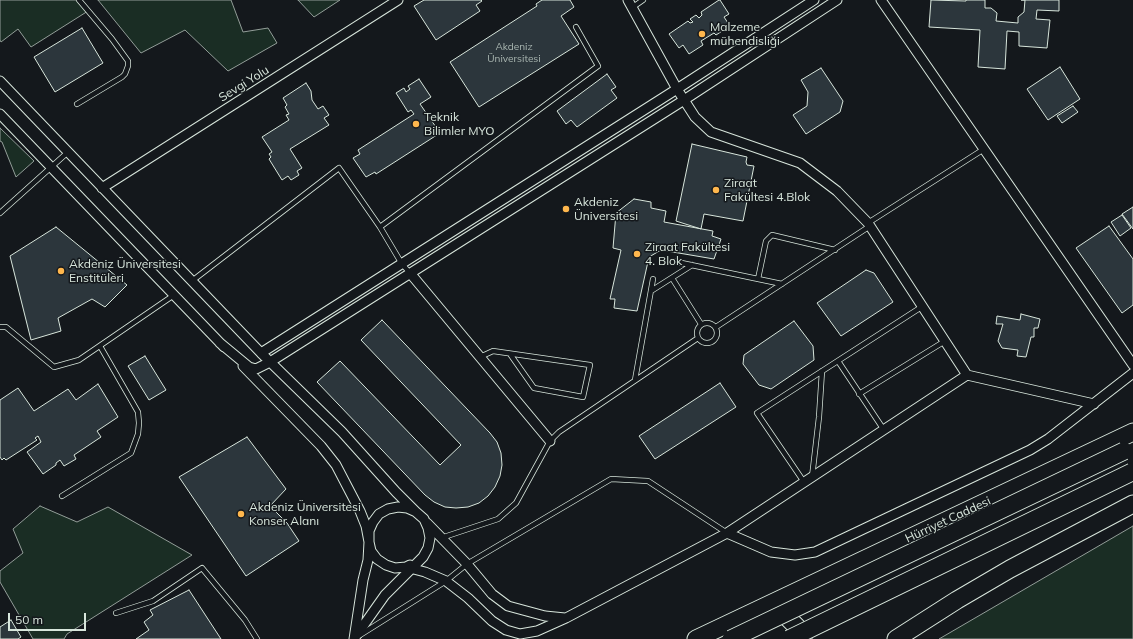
<!DOCTYPE html>
<html>
<head>
<meta charset="utf-8">
<style>
  body { margin:0 }
  #map { position:relative; width:1133px; height:639px; overflow:hidden; background:#14181c; font-family:Mulish,sans-serif }
  canvas { display:block }
  .scale { position:absolute; left:8px; top:613px; width:78px; height:18px; box-sizing:border-box; border:2px solid #d8e6dc; border-top:0; padding-left:5px; font-size:12px; line-height:14px; white-space:nowrap; color:#d8e6dc; -webkit-text-stroke:3px #14181c; paint-order:stroke }
</style>
</head>
<body>
<div id="map">
<canvas width="1133" height="639"></canvas>
<div class="scale">50 m</div>
</div>
<script>
const context = document.querySelector('canvas').getContext('2d');
context.lineJoin = 'round';
function fill(path, color) { context.fillStyle = color; context.fill(path, 'evenodd'); }
const toPath = rows => new Path2D(rows.map(r => 'M' + r).join(''));
function strokePath(path, color, width, dash) { context.strokeStyle = color; context.lineWidth = width; context.lineCap = dash ? 'butt' : 'round'; context.setLineDash(dash || []); context.stroke(path); }
function label(font, color, halo, rows, align = 'center') {
  context.font = font + ' Mulish,sans-serif'; context.lineWidth = 3; context.setLineDash([]); context.textBaseline = 'middle'; context.strokeStyle = halo; context.fillStyle = color; for (const [text, x, y, turn = 0] of rows) {
    context.save(); context.translate(x, y); context.rotate((+turn || 0) * Math.PI / 180); context.textAlign = isNaN(turn) ? turn : align; if (halo) context.strokeText(text, 0, 0); context.fillText(text, 0, 0); context.restore();
  }
}
const green = toPath([
  [0,0,77,0,88,11,31,47,18,29,1,42,0,40,0,0],
  [98,0,231,0,243,32,268,28,277,43,228,71,185,30,141,53,98,0],
  [298,0,340,0,314,17,298,0],
  [0,128,34,161,16,177,2,142,0,141,0,128],
  [40,506,77,522,108,507,192,555,67,634,64,639,33,639,0,582,0,571,23,553,13,529,40,506],
  [1133,526,1133,639,939,639,1133,526]
]);
const building = toPath([
  [424,0,481,0,482,1,476,5,480,11,436,40,414,6,424,0],
  [542,0,570,0,574,7,561,16,579,44,479,107,450,62,537,6,536,4,542,0],
  [719,0,720,0,729,14,724,17,730,26,716,35,714,33,701,41,703,45,689,54,683,45,679,48,669,34,688,21,690,23,693,22,690,19,696,15,699,18,702,15,701,12,719,0],
  [931,0,966,1,966,0,985,0,985,8,991,8,997,13,996,21,1018,23,1018,17,1024,12,1025,0,1021,0,1059,0,1059,11,1037,10,1036,19,1050,20,1047,48,1019,46,1019,32,1007,31,1005,69,978,67,980,30,929,27,931,0],
  [82,28,103,63,55,92,34,57,82,28],
  [1060,67,1080,99,1048,120,1027,89,1060,67],
  [821,68,843,101,840,112,806,134,793,115,807,106,808,92,801,80,821,68],
  [607,74,616,87,611,90,617,98,577,127,571,120,566,124,557,111,607,74],
  [419,79,431,97,420,104,440,133,376,174,375,172,366,177,353,158,360,154,358,150,414,114,411,110,408,112,396,93,404,88,406,92,410,89,408,86,419,79],
  [306,83,311,91,312,100,318,109,323,106,329,115,324,118,329,125,290,149,302,168,297,171,299,175,291,180,288,176,282,180,269,159,271,157,269,154,272,152,262,137,289,120,286,115,289,114,285,107,287,105,283,98,306,83],
  [1073,106,1078,112,1062,123,1057,116,1073,106],
  [692,144,747,157,746,162,747,165,754,166,743,221,704,214,701,229,676,221,692,144],
  [634,199,651,202,651,208,666,211,664,222,713,231,712,236,721,239,714,259,661,250,649,257,637,311,614,308,615,299,610,299,621,250,613,248,616,213,634,199],
  [1133,207,1133,229,1122,214,1133,207],
  [1122,215,1131,228,1120,236,1111,222,1122,215],
  [1109,226,1133,259,1133,305,1122,313,1076,248,1109,226],
  [56,227,127,285,105,307,92,299,58,318,61,331,31,340,10,256,56,227],
  [866,270,874,273,893,302,841,336,817,303,866,270],
  [1021,314,1040,319,1038,328,1034,328,1034,337,1031,337,1026,357,1017,356,1018,350,1002,348,998,341,1003,324,996,324,997,316,1020,320,1021,314],
  [382,320,490,433,497,442,501,453,502,465,500,476,495,487,488,496,479,503,468,507,456,508,445,507,434,502,425,495,317,382,340,361,440,465,461,445,361,340,382,320],
  [794,321,813,346,814,360,771,389,759,385,743,364,744,355,794,321],
  [145,356,166,390,149,400,128,366,145,356],
  [720,383,736,407,655,459,639,436,720,383],
  [98,384,118,417,97,431,101,437,74,455,76,459,64,466,60,460,56,463,56,465,43,474,27,452,41,442,38,436,35,438,37,440,6,460,4,458,2,460,0,457,0,400,18,388,34,411,68,389,76,400,98,384],
  [247,437,286,489,270,506,287,523,299,541,246,576,179,477,247,437],
  [189,590,221,639,136,639,149,630,144,622,153,615,150,610,189,590],
  [11,620,21,637,18,639,0,639,0,627,11,620]
]);
const lane = toPath([
  [633,7,643,0],
  [77,104,122,77,125,74,128,66,128,61,112,39,79,0],
  [0,213,68,152],
  [868,223,984,149],
  [380,227,598,66,576,27],
  [672,261,782,284],
  [672,278,701,324],
  [758,279,766,241,772,235,835,250],
  [192,281,339,168,380,227,402,264,410,273],
  [651,291,692,265],
  '697 333a10 10 0 1 1 20 0a10 10 0 1 1-20 0Z',
  [0,327,6,327,54,367,79,360,174,295],
  [716,327,870,226],
  [480,357,493,351,590,365,583,397,534,388,510,354],
  [838,361,884,430],
  [635,380,653,279],
  [859,394,945,341],
  [812,477,819,417,822,371],
  [804,482,757,413,923,306],
  [62,496,131,453,138,434,139,423,138,412,100,346],
  [441,538,498,519,516,503,550,441,559,432,698,338],
  [116,613,153,601,202,568,245,620,257,639],
  [360,635,446,581,467,564,611,479,648,481,727,533]
]);
const street = toPath([
  [628,0,677,89,695,117,711,132,800,163,837,191,868,223,967,375,1094,404],
  [881,0,1133,365],
  [0,81,261,353,342,432,396,492,416,512],
  [0,114,224,347],
  [102,188,398,0],
  [410,273,550,441],
  [220,343,249,367,256,369,270,362,684,100,837,0],
  [261,353,677,89,814,0],
  [243,366,321,446,336,465,360,511,366,526,369,542,368,560,363,580,354,639],
  [427,523,467,564,492,594,508,606,545,616,565,618],
  [727,533,771,552,795,555,815,552,1030,450,1048,439,1133,373],
  [406,567,425,572,446,581,468,598,492,621,506,630,520,634,537,631,566,618,727,533,967,375],
  [356,636,385,595,423,557,428,548,430,538,428,528,424,519,416,512,407,508,398,507,388,509,379,514,373,522,369,531,369,542,371,551,377,559,386,565,395,568,406,567,410,565]
]);
const highway = toPath([
  [772,608,779,609,797,627,803,639],
  [696,639,1133,432],
  [896,639,957,600,1010,569,1133,504]
]);
const highwayBridge = toPath([
  [731,639,1124,451],
  [789,639,1132,472]
]);
const markers = [
  [702,34,4,"#ffb74d"],
  [416,124,4,"#ffb74d"],
  [716,190,4,"#ffb74d"],
  [566,209,4,"#ffb74d"],
  [637,254,4,"#ffb74d"],
  [61,271,4,"#ffb74d"],
  [241,514,4,"#ffb74d"]
];
const numberNames = [
  ["Akdeniz",514,47],
  ["Üniversitesi",514,59]
];
const poiNames = [
  ["Malzeme",710,27],
  ["mühendisliği",710,41],
  ["Teknik",424,117],
  ["Bilimler MYO",424,131],
  ["Ziraat",724,183],
  ["Fakültesi 4.Blok",724,197],
  ["Akdeniz",574,202],
  ["Üniversitesi",574,216],
  ["Ziraat Fakültesi",645,247],
  ["4. Blok",645,261],
  ["Akdeniz Üniversitesi",69,264],
  ["Enstitüleri",69,278],
  ["Akdeniz Üniversitesi",249,507],
  ["Konser Alanı",249,521]
];
const streetNames = [
  ["Sevgi Yolu",244,84,-32],
  ["Hürriyet Caddesi",948,520,-25]
];
fill(green, '#1a2d24');
strokePath(green, '#939e99', 1);
fill(building, '#2c363c');
strokePath(building, '#d8e6dc', 1);
strokePath(lane, '#d8e6dc', 6);
strokePath(street, '#d8e6dc', 11);
strokePath(highway, '#d8e6dc', 19);
strokePath(lane, '#14181c', 4.5);
strokePath(street, '#14181c', 9);
strokePath(highway, '#14181c', 17);
strokePath(highwayBridge, '#d8e6dc', 19, []);
strokePath(highwayBridge, '#14181c', 17);
for (const [x, y, r, color] of markers) { const dot = new Path2D(); dot.arc(x, y, r, 0, 2 * Math.PI); context.fillStyle = color; context.fill(dot); strokePath(dot, '#14181c', 1.5); }
label('10px', '#adbab4', null, numberNames);
label('12px', '#d8e6dc', '#14181c', poiNames, 'left');
label('12px', '#d8e6dc', '#14181c', streetNames);
</script>
</body>
</html>
